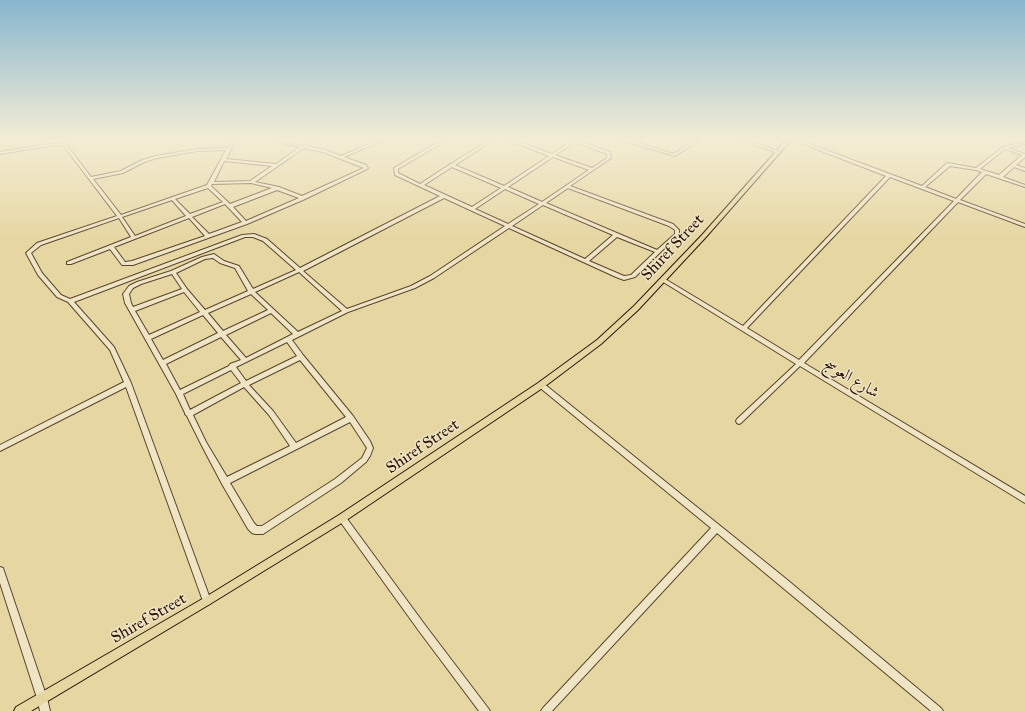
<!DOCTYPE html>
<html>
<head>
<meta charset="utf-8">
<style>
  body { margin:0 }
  canvas { display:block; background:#e6d6a2 }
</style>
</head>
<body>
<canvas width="1025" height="711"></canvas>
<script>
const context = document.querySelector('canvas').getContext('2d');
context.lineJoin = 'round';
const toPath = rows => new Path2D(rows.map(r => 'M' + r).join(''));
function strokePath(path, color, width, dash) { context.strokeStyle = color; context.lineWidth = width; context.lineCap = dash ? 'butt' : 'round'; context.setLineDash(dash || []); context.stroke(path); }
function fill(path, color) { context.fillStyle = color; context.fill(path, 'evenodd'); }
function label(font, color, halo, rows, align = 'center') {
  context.font = font + ' "IM FELL Great Primer",Amiri,serif'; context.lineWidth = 3; context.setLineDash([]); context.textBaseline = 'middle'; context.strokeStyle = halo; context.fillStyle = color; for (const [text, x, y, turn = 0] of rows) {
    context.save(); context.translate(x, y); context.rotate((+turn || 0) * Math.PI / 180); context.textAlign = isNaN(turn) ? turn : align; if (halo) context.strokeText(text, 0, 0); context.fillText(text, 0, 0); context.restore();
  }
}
const minor = toPath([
  [232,140,236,140,226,159,276,164,300,147,268,140,276,140,303,146,311,140,316,140,307,146,325,150,341,156,378,140,384,140,344,157,366,165,368,168,367,169,305,199,247,224,133,265,122,265,110,249,71,264,67,264,67,262,131,237,119,218,41,245,31,253,42,273,61,295,70,299,242,235,254,234,267,239,300,268,440,196,395,175,394,168,442,140,447,140,398,169,398,173,420,184,449,165,450,164,451,164,489,140,494,140,455,165,504,186,549,156,508,140,514,140,552,154,571,141,570,140,576,140,610,152,611,158,570,186,673,224,679,230,679,234,635,277,624,280,616,277,509,228,434,278,415,288,348,312,292,340,303,355,353,416,370,441,373,448,370,456,366,462,341,483,263,534,255,534,252,533,248,529,222,484,202,446,187,416,185,414,185,413,176,394,125,303,123,294,129,286,137,282,171,271,202,257,214,254,224,261,239,266,253,289,296,270,263,241,253,237,245,237,74,302,114,347,131,383,211,601,210,604,207,605,204,604,203,601,126,387,0,451,0,445,124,382,110,350,68,302,57,297,38,275,26,253,37,243,117,216,63,145,42,147,0,154,0,152,42,145,65,143,91,177,121,171,142,160,156,156,197,149,228,148,232,140],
  [575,142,607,154,607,158,592,168,555,155,575,142],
  [304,148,323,152,364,168,302,196,279,187,255,182,304,148],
  [226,150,207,185,121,215,93,179,123,173,144,162,157,158,197,151,226,150],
  [553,157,589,170,542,202,508,187,553,157],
  [224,161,272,166,250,181,214,182,224,161],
  [452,167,501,188,472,207,424,185,452,167],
  [251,183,272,188,230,204,211,186,212,184,251,183],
  [208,188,223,202,190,214,175,199,208,188],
  [568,188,669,226,675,230,675,234,657,250,546,203,568,188],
  [505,189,539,204,508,224,475,209,505,189],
  [277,190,299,198,246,221,233,207,277,190],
  [444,198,505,226,430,276,411,286,347,309,303,271,444,198],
  [172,200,186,216,135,236,122,217,172,200],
  [225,204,242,222,209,234,192,217,225,204],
  [543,205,613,235,585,259,512,226,543,205],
  [189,218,205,236,132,261,125,262,114,247,189,218],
  [617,237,655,252,631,275,624,276,589,261,617,237],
  [213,258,220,263,235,268,248,291,205,310,187,289,176,273,205,259,213,258],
  [299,272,342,311,298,332,255,292,299,272],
  [172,274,182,289,133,307,131,303,129,294,133,288,141,284,172,274],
  [184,292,200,312,149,335,135,311,184,292],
  [251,294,268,310,223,331,208,313,251,294],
  [271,313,293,334,246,358,226,335,271,313],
  [203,315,218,333,163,360,151,339,203,315],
  [221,337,241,360,230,364,229,366,180,390,166,364,221,337],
  [287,342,297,356,246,381,236,367,287,342],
  [300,360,346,417,296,443,273,411,249,385,300,360],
  [231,370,241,383,190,410,183,394,231,370],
  [244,387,269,415,290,446,227,477,206,442,193,415,244,387],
  [350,422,367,448,362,458,335,479,262,526,257,526,254,523,230,483,350,422],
  [620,140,627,140,674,154,690,143,680,140,687,140,693,142,695,140,700,140,675,156,620,140],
  [742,140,748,140,781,152,778,153,742,140],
  [793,140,799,140,922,186,947,163,976,168,1003,147,1025,142,1025,144,1008,148,1025,154,1025,157,1016,165,1025,168,1025,171,1014,167,1003,177,1025,185,1025,187,986,174,960,200,1025,224,1025,227,958,202,804,363,1025,496,1025,503,800,366,741,423,739,424,737,423,736,421,737,419,796,364,660,280,663,278,665,279,743,326,886,176,793,140],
  [1005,149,1022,155,999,175,980,169,1005,149],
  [950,166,976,170,982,172,956,199,925,187,950,166],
  [890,177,954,201,799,360,747,328,890,177],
  [539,383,543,383,785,578,941,708,943,711,931,711,717,533,552,711,541,711,543,708,711,528,539,387,538,385,539,383],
  [342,514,345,516,425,625,488,708,490,711,479,711,419,631,339,520,338,518,339,516,342,514],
  [0,567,3,568,4,571,47,698,50,711,40,711,37,698,0,583,0,567]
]);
const major = toPath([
  [786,140,791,140,706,237,638,310,601,344,544,387,345,521,210,604,31,711,14,711,16,707,204,598,339,515,538,383,597,340,634,306,702,235,786,140]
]);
const streetNames = [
  ["Shiref Street",673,248,-47],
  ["شارع العوسج",851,379,31],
  ["Shiref Street",423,447,-34],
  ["Shiref Street",149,619,-30]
];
strokePath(minor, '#59452f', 2);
strokePath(major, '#2a1509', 2);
fill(minor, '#efe4c3');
fill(major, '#e6d6a2');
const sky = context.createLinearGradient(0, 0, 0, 240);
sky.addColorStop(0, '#87b6ce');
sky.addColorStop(0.58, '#f4edd5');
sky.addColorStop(1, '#f4edd500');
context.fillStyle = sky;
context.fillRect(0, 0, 1025, 240);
label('16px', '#2a1509', '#efe4c3', streetNames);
</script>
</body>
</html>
